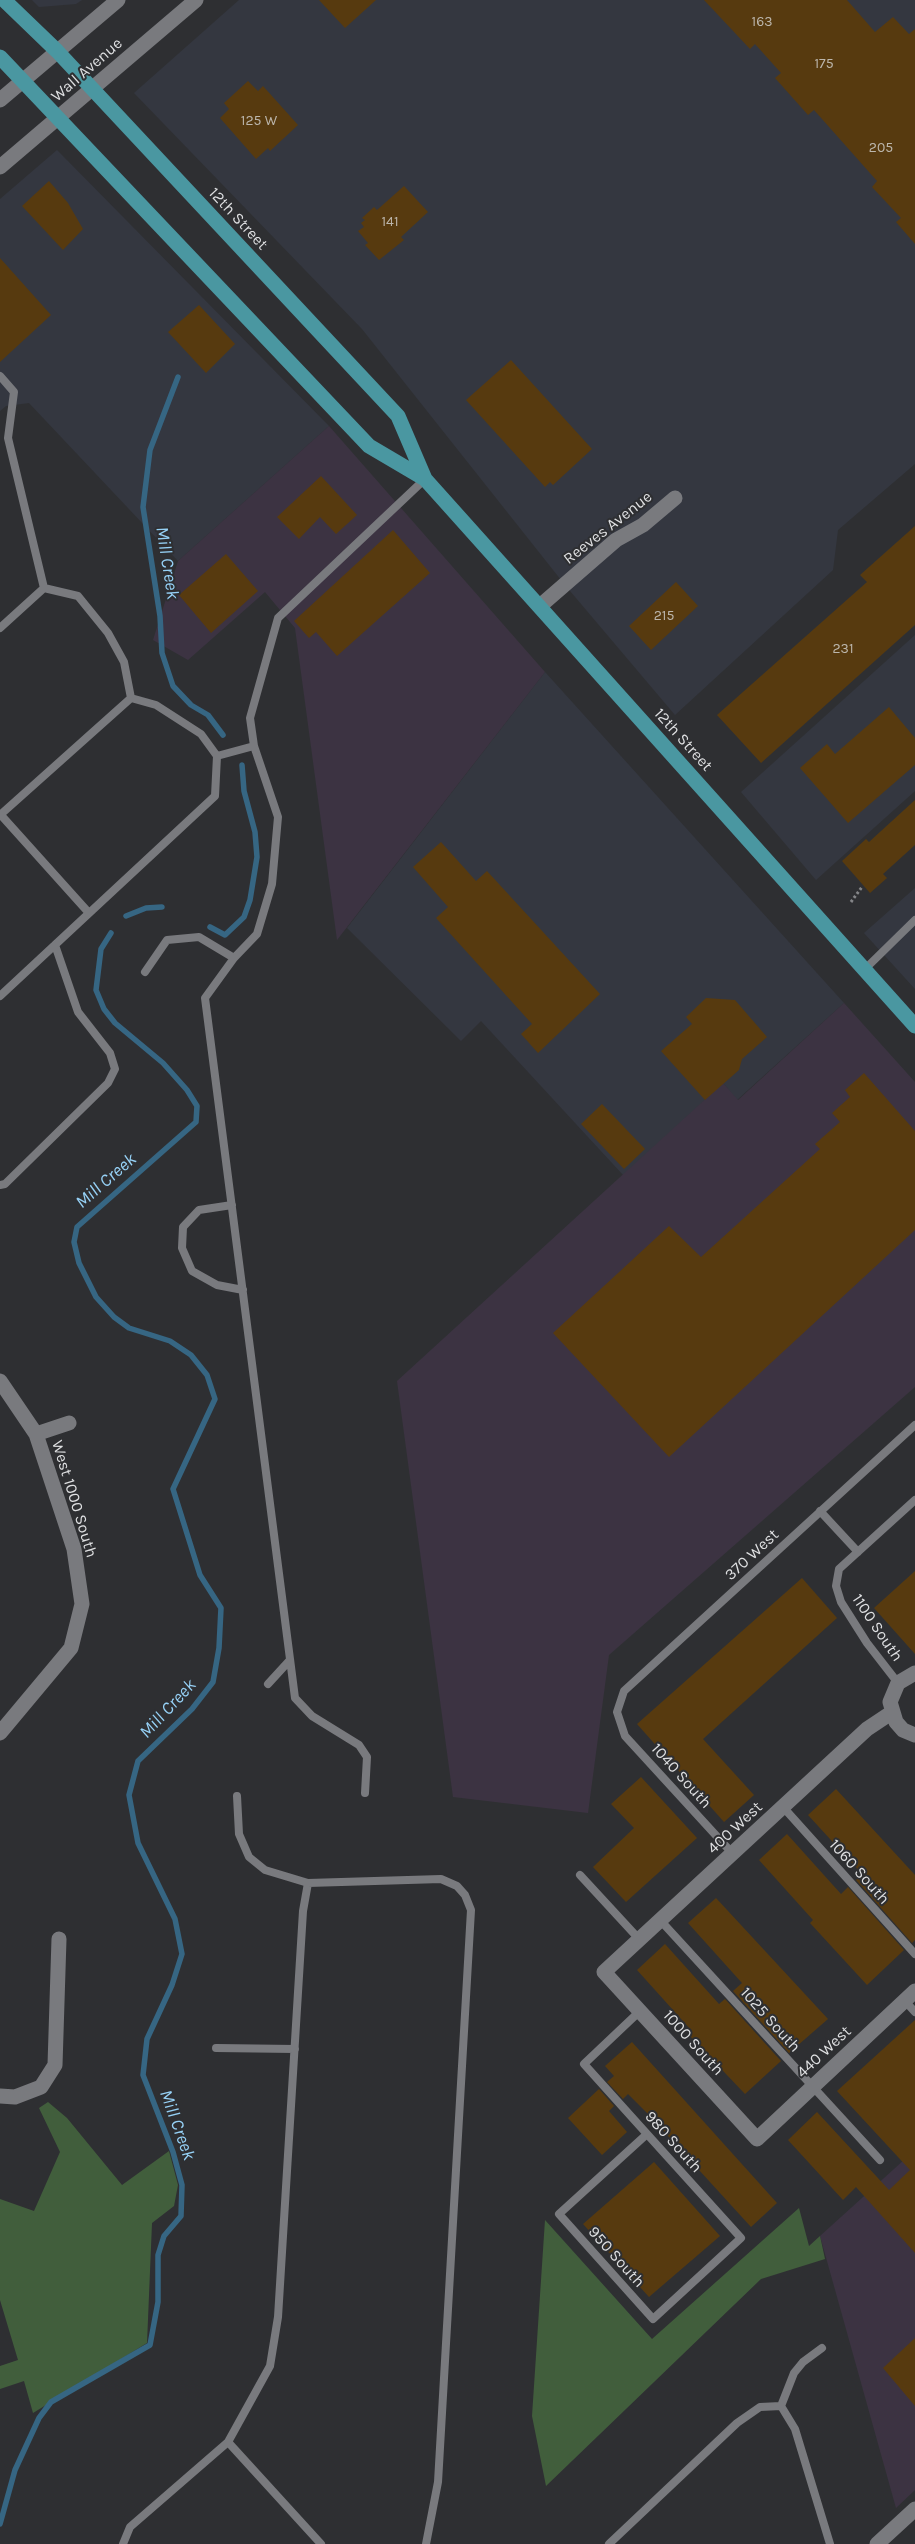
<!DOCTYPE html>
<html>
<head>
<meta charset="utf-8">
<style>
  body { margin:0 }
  canvas { display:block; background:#2e2f32 }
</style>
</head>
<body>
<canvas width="915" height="2544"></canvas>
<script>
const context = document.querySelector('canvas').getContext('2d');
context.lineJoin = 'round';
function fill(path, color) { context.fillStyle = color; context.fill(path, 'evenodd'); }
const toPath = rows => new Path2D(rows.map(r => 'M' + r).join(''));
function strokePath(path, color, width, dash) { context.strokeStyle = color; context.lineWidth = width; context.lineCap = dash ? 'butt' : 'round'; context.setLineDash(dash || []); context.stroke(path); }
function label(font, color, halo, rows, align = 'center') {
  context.font = font + ' Karla,sans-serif'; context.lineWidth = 4; context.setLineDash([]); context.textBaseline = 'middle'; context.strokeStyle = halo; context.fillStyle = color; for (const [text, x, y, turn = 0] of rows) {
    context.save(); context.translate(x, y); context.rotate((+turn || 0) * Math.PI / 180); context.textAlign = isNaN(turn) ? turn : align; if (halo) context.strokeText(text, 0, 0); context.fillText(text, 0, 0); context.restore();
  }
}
const built = toPath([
  [32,0,82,0,76,4,39,7],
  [239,0,915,0,915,464,838,530,833,570,675,715,565,585,362,329,134,93],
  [57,150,329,426,178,561,29,403,6,406,0,411,0,199],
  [915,635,915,791,816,880,741,792],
  [545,672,844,1003,737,1100,723,1083,624,1176,481,1021,461,1041,347,928],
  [915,888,915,989,864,933]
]);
const industrial = toPath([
  [329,426,545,672,337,940,295,628,265,592,188,660,153,640,178,561],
  [844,1003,915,1082,915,1387,609,1655,588,1813,453,1797,397,1381,723,1083,738,1100],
  [915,2150,915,2490,896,2508,820,2236]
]);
const green = toPath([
  [48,2102,67,2118,122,2185,169,2151,178,2185,174,2206,152,2223,147,2343,33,2413,24,2381,0,2389,0,2366,18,2360,0,2300,0,2199,34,2211,60,2152,39,2108],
  [799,2208,809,2246,820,2236,825,2259,761,2279,546,2486,532,2416,545,2220,652,2339]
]);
const stream = toPath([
  [178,377,150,450,143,507,160,616,162,653,173,686,191,705,208,715,223,735],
  [126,916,146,908,162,907],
  [210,927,225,935,244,917,250,900,257,857,255,832,244,791,242,765],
  [0,2524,15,2470,39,2418,51,2402,150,2345,158,2302,158,2255,164,2236,181,2216,182,2185,173,2152,143,2075,147,2039,172,1985,182,1954,175,1919,138,1843,129,1795,138,1761,192,1709,213,1682,219,1648,221,1608,200,1575,173,1489,215,1399,207,1375,191,1355,170,1341,129,1328,114,1317,96,1297,79,1263,74,1242,77,1227,196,1122,197,1106,187,1090,163,1063,115,1023,104,1009,96,990,101,949,111,933]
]);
const building = toPath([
  [319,0,376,0,345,28],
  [704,0,847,0,875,32,893,17,909,34,915,29,915,244,896,222,901,218,872,187,877,181,814,110,808,115,775,78,781,73,755,44,750,49],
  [248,81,258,91,263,86,298,125,270,151,268,148,256,159,220,118,229,109,224,103],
  [49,181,68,203,83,229,63,250,22,206],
  [404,186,428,212,401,237,404,240,379,260,365,245,368,243,358,231,364,227,361,223,365,220,362,218,374,207,377,210],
  [0,258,51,315,0,362],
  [199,305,235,344,206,373,168,332],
  [511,360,592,449,553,485,550,482,545,487,466,400],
  [321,476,357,515,336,534,320,517,299,539,277,517],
  [915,526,915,625,761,763,717,715,867,582,860,575],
  [393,530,430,573,337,656,316,632,309,638,294,621],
  [226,554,258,591,211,633,179,595],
  [676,582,698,606,651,650,629,626],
  [889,707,915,738,915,765,848,823,800,768,827,744,835,754],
  [915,800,915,845,883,874,887,878,870,893,842,861,866,839,869,842],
  [441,842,476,881,487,871,600,994,538,1053,521,1034,532,1024,436,918,448,907,413,867],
  [706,998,735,1000,767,1037,742,1059,739,1070,705,1100,661,1051,692,1024,686,1017],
  [864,1073,915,1131,915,1230,669,1457,553,1333,669,1226,701,1257,820,1149,815,1144,840,1122,832,1113,850,1097,845,1090],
  [602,1104,645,1149,624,1169,581,1124],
  [915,1571,915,1654,874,1608],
  [802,1578,837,1618,703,1739,754,1795,724,1822,637,1724],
  [641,1777,697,1838,626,1902,593,1867,634,1828,611,1804],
  [836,1789,915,1875,915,1940,912,1943,856,1880,862,1874,808,1815],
  [787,1834,841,1894,848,1887,904,1950,867,1985,810,1923,813,1920,759,1860],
  [716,1898,828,2019,789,2053,733,1991,742,1983,688,1923],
  [665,1944,719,2004,725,1999,781,2061,745,2094,687,2033,691,2030,637,1970],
  [915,2020,915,2253,856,2187,843,2200,788,2140,817,2112,889,2190,910,2170,837,2091],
  [632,2042,777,2203,751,2227,647,2113,628,2094,623,2099,607,2082,614,2076,605,2066],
  [599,2089,614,2106,609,2111,627,2132,602,2155,568,2118],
  [654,2162,720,2236,649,2297,583,2224],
  [915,2338,915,2406,883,2368]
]);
const path = toPath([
  [851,902,862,887]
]);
const lane = toPath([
  [0,376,14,392,8,438,44,588,78,596,108,633,124,662,131,698],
  [0,628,44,588],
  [254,746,278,817,272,884,257,934,234,958,205,998,295,1698,312,1716,359,1745,367,1757,365,1793],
  [217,756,254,746,250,718,278,618,425,479],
  [0,814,89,913],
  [0,815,131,698,156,705,201,734,217,756,215,796,0,996],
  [864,970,915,920],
  [145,972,167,940,199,937,234,958],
  [0,1185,5,1184,108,1083,115,1069,110,1053,78,1012,55,945],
  [232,1205,199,1210,183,1227,182,1248,192,1271,217,1285,243,1290],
  [820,1511,858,1552],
  [898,1683,867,1643,841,1602,836,1586,839,1569,915,1500],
  [268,1684,290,1660],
  [783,1807,915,1954],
  [733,1854,625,1736,617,1712,624,1691,915,1425],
  [580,1875,639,1939],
  [308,1883,441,1879,457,1886,465,1895,471,1910,438,2482,426,2544],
  [660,1920,880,2160],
  [905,2001,915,2012],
  [640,2011,584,2064,647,2134,741,2238,653,2319,559,2214,647,2134],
  [216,2048,295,2049],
  [781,2406,794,2373,803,2362,822,2348],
  [228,2442,321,2544],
  [123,2544,130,2527,228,2442,270,2366,278,2317,303,1911,308,1883,265,1870,249,1857,239,1834,237,1796],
  [609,2544,737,2423,760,2407,781,2406,795,2429,830,2544]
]);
const street = toPath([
  [540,606,616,540,643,525,675,498],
  [0,1381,36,1434,74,1549,82,1604,71,1648,0,1733],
  [36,1434,69,1423],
  [915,1673,898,1683,890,1702,896,1722,903,1730,915,1735],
  [891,1713,867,1729,604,1972,757,2139,915,1991],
  [0,2096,15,2097,41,2087,55,2065,59,1939],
  [877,2544,915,2509]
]);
const secondary = toPath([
  [0,100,118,0],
  [0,167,196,0]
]);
const primary = toPath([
  [4,0,57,51,398,416,425,479],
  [0,57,369,446,425,479,915,1026]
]);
const numberNames = [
  ["163",762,22],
  ["175",824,64],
  ["125 W",259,121],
  ["205",881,148],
  ["141",390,222],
  ["215",664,616],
  ["231",843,649]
];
const streetNames = [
  ["Wall Avenue",87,70,-41],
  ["12th Street",238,219,47],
  ["Reeves Avenue",608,528,-38],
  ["12th Street",683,740,48],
  ["West 1000 South",74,1499,73],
  ["370 West",752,1555,-43],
  ["1100 South",877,1628,56],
  ["1040 South",681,1776,48],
  ["400 West",735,1828,-43],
  ["1060 South",859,1872,48],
  ["1025 South",770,2020,48],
  ["1000 South",693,2043,48],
  ["440 West",824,2052,-43],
  ["980 South",673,2142,48],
  ["950 South",616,2257,48]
];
const waterNames = [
  ["Mill Creek",167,563,81],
  ["Mill Creek",106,1181,-41],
  ["Mill Creek",168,1709,-47],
  ["Mill Creek",177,2125,70]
];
fill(built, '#343740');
fill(industrial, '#3c3342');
fill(green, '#415e3c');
strokePath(stream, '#366683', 5.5);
fill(building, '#573a0f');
strokePath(path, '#848588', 3, [2.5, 2.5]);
strokePath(lane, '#797a7e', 8);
strokePath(street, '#797a7e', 15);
strokePath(secondary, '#797a7e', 15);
strokePath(primary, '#4a97a1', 15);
label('14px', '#bcb6ac', null, numberNames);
label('16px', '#dedfe1', '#2e2f32', streetNames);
label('italic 18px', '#96d1f6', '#2e2f32', waterNames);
</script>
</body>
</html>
